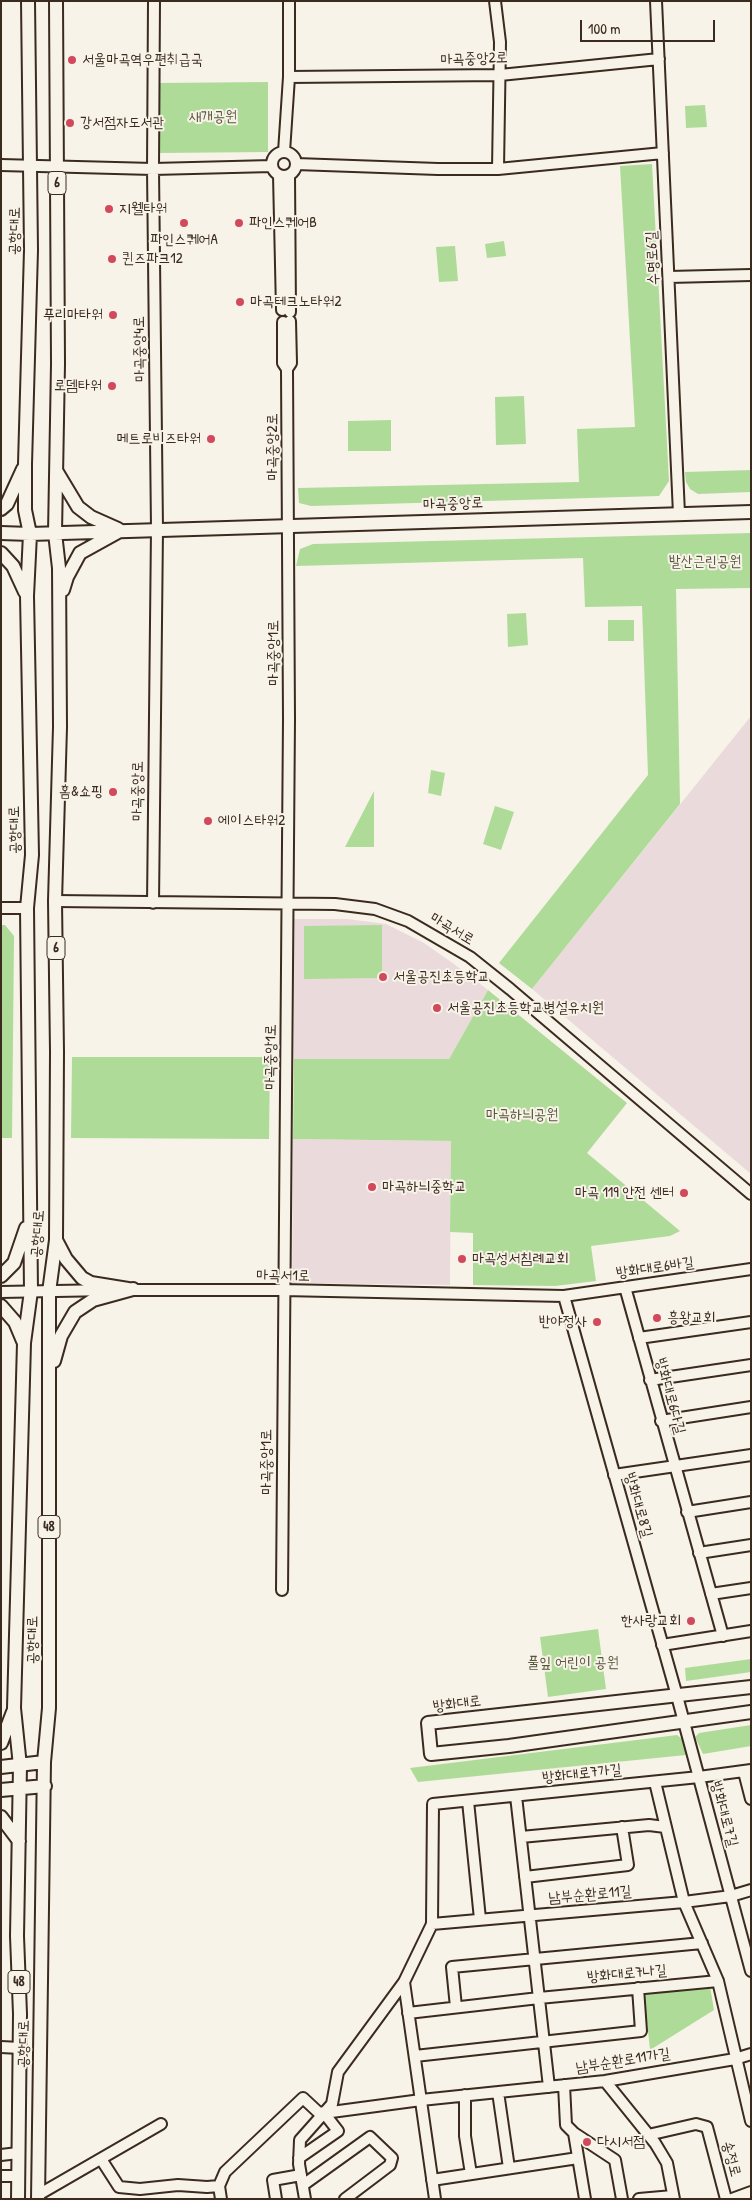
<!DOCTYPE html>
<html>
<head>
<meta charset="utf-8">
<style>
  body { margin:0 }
  #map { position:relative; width:752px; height:2200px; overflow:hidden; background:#f7f3e8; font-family:"Patrick Hand",sans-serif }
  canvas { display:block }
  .frame { position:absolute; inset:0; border:2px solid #3b2a1e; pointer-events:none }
  .scale { position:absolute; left:580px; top:20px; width:135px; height:22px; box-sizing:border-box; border:2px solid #3b2a1e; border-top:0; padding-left:6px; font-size:15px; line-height:18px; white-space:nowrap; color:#3b2a1e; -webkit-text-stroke:4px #f7f3e8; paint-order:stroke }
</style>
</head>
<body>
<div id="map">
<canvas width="752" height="2200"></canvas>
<div class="frame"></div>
<div class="scale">100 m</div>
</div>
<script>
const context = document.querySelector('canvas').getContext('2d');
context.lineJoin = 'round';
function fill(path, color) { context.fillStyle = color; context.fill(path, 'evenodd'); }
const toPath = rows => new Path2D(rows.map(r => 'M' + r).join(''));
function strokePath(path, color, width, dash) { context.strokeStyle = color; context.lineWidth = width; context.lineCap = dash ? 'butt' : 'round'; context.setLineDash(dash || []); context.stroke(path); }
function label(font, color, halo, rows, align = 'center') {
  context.font = font + ' "Patrick Hand","Poor Story",sans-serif'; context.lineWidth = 4; context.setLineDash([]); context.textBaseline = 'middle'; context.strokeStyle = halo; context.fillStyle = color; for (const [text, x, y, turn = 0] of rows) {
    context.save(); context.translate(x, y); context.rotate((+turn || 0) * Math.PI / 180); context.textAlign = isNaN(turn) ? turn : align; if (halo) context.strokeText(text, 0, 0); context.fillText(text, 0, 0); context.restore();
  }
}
const built = toPath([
  [751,716,751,1174,532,989],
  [294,919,347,919,386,924,424,943,454,964,488,990,449,1059,294,1059],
  [293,1139,451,1141,450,1285,292,1283]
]);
const green = toPath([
  [268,82,268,152,158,153,158,83],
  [705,105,707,127,686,128,685,106],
  [652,164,669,481,659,496,311,506,299,503,298,488,579,482,577,429,635,427,620,166],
  [504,241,506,256,487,258,485,244],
  [455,246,458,281,439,282,436,247],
  [524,396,526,444,496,445,495,397],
  [391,420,391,451,348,451,348,421],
  [751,470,751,492,698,494,690,489,686,482,685,472],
  [751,533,751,588,676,589,680,804,532,989,499,963,648,775,642,606,585,607,583,558,296,566,300,549,313,544],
  [526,613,528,645,508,647,507,614],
  [608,620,634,620,634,641,608,641],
  [431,770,445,773,441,796,428,793],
  [374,791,374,847,345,847],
  [495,806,514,812,501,850,483,844],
  [1,925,5,925,14,936,12,1138,1,1138],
  [382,925,382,978,304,979,304,926],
  [488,990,627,1103,587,1153,680,1231,670,1236,591,1246,596,1281,555,1286,473,1285,473,1233,450,1232,451,1141,293,1139,294,1059,449,1059],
  [72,1057,270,1057,269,1139,71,1138],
  [598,1629,606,1689,548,1697,540,1637],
  [751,1659,751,1672,686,1681,685,1668],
  [751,1725,751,1746,703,1754,695,1737,699,1733],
  [677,1735,682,1739,686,1755,418,1782,410,1768],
  [710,1986,714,2010,650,2050,644,1992]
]);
const minor = toPath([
  [495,1,500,42,498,169],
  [656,1,679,514],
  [289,77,500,75,659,59],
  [284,152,289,77,289,1],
  '272 164a12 12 0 1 1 24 0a12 12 0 1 1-24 0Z',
  [296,164,438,169,498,169,663,153],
  [1,165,153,169,272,166],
  [279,175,282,310],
  [289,175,290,312],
  [669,277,751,275],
  [283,322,283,363,287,369],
  [55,901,335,904,375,909,408,921,470,957,510,989,751,1194],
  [153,903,157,529,153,169,154,1],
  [1,908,27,908],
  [625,1287,723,1636],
  [127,1290,283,1290,564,1296,751,1269],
  [1,1292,110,1290],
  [564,1296,677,1696,751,1971],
  [639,1338,751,1322],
  [650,1380,751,1365],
  [661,1421,751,1407],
  [614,1475,751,1455],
  [687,1512,751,1502],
  [699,1553,751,1545],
  [282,1590,289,719,287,369,291,363,290,321],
  [711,1594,751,1588],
  [662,1645,751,1631],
  [744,1772,751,1799],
  [655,1782,684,1902,718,1981,751,2121],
  [516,1796,549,2087],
  [468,1801,480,1919],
  [521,1837,649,1825,665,1827],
  [525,1877,628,1865,622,1827],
  [432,1924,684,1902,731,1896,751,1890],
  [404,1982,435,2199],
  [456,2007,452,1967,702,1943],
  [408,2013,539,1998,718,1981],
  [1,2047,20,2048],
  [415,2056,641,2031,638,1988],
  [605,2081,655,2143,667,2163,674,2199],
  [564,2085,566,2125,574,2133,585,2199],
  [498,2092,509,2168],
  [465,2095,465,2136,471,2174],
  [574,2133,615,2160,622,2199],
  [648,2135,696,2124,707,2127,726,2199],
  [1,2155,18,2153],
  [299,2158,338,2131,324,2113],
  [101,2159,119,2187,140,2189,178,2185,207,2187,219,2186],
  [1,2176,18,2176],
  [432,2180,578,2158],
  [303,2185,370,2137,392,2158,390,2165,345,2199],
  [38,2195,161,2124],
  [221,2199,219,2186,225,2172,303,2098,318,2112,324,2113,421,2100,605,2081,735,2059,751,2054],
  [276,2199,273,2180,301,2175],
  [305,2199,299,2164,300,2140,332,2104,338,2072,404,1982,432,1924,433,1804,699,1777,751,1770],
  [639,2199,673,2196],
  [732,2199,751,2192]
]);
const major = toPath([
  [57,472,78,507,91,517,118,529],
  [1,509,7,504,23,469],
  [1,533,30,534,751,512],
  [1,553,13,566,25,592],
  [63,590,67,577,80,553,118,532],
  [56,1240,66,1259,82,1278,91,1283,128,1289],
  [1,1276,14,1263,26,1228],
  [1,1306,15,1322,23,1341],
  [54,1361,61,1336,75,1312,93,1300,133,1289],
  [751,1687,428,1723,431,1754,509,1746,751,1712],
  [1,1743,13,1712],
  [1,1767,44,1762],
  [1,1790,45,1786],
  [1,1817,19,1841],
  [18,2199,20,2014,17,1936,20,1766,14,1708,24,1343,31,1291,27,908,32,855,27,596,30,534,25,510,25,464,31,250,28,1],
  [38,2199,44,1762,49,1708,49,1292,56,1240,57,1052,55,901,60,727,59,568,55,533,58,364,56,1]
]);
const markers = [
  [72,60,5,"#d1495b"],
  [70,123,5,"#d1495b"],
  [109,209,5,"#d1495b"],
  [184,223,5,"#d1495b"],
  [239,223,5,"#d1495b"],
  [112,259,5,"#d1495b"],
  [240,302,5,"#d1495b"],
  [113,315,5,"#d1495b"],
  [112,386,5,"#d1495b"],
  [211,439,5,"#d1495b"],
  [113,792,5,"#d1495b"],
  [208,821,5,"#d1495b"],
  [383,977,5,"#d1495b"],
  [437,1008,5,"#d1495b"],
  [372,1187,5,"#d1495b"],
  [684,1193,5,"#d1495b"],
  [462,1259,5,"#d1495b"],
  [657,1318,5,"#d1495b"],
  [597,1322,5,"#d1495b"],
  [691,1621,5,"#d1495b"],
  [587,2142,5,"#d1495b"]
];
const shields = [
  [57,183,18],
  [56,948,18],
  [49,1527,22],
  [19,1982,22]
];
const shieldNames = [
  ["6",57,183],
  ["6",56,948],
  ["48",49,1527],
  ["48",19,1982]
];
const streetNames = [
  ["마곡중앙2로",474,59,-2],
  ["공항대로",15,231,-89],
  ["수명로6길",653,258,-93],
  ["마곡중앙4로",140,349,-91],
  ["마곡중앙2로",273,447,-90],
  ["마곡중앙로",453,504,-2],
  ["마곡중앙1로",274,653,-90],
  ["마곡중앙로",138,791,-89],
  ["공항대로",15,830,-91],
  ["마곡서로",452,929,31],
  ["마곡중앙1로",271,1057,-89],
  ["공항대로",38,1234,-86],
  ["방화대로6바길",655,1268,-8],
  ["마곡서1로",283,1276,1],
  ["방화대로6다길",670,1396,75],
  ["마곡중앙1로",267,1462,-90],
  ["방화대로8길",638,1505,74],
  ["공항대로",33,1640,-90],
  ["방화대로",457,1704,-7],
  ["방화대로7가길",582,1774,-6],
  ["방화대로7길",724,1814,75],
  ["남부순환로11길",590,1895,-5],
  ["방화대로7나길",627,1974,-5],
  ["공항대로",24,2044,-89],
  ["남부순환로11가길",623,2061,-9],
  ["송정로",731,2159,75]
];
const poiNames = [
  ["서울마곡역우편취급국",82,60],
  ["강서점자도서관",80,123],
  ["지웰타워",119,209],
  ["파인스퀘어B",249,223],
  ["파인스퀘어A",184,240,"center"],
  ["퀸즈파크12",122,259],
  ["마곡테크노타워2",250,302],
  ["푸리마타워",103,315,"right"],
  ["로뎀타워",102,386,"right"],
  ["메트로비즈타워",201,439,"right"],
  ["홈&쇼핑",103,792,"right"],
  ["에이스타워2",218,821],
  ["서울공진초등학교",393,977],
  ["서울공진초등학교병설유치원",447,1008],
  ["마곡하늬중학교",382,1187],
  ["마곡 119 안전 센터",674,1193,"right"],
  ["마곡성서침례교회",472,1259],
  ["흥왕교회",667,1318],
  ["반야정사",587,1322,"right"],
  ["한사랑교회",681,1621,"right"],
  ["다시서점",597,2142]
];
const parkNames = [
  ["새개공원",213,117],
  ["발산근린공원",705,562],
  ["마곡하늬공원",522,1115],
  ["풀잎 어린이 공원",573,1663]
];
fill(built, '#ebdadc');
fill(green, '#afdb99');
strokePath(minor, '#3b2a1e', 14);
strokePath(major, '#3b2a1e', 16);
strokePath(minor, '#f7f3e8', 10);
strokePath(major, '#f7f3e8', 12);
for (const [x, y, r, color] of markers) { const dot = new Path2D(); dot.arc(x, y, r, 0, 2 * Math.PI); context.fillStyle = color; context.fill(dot); strokePath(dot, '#f7f3e8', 2); }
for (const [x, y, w] of shields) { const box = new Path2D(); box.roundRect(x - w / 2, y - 11.5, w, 23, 4); context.fillStyle = '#f7f3e8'; context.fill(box); strokePath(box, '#3b2a1e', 1); }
label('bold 14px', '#3b2a1e', null, shieldNames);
label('15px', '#3b2a1e', '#f7f3e8', streetNames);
label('15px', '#3b2a1e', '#f7f3e8', poiNames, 'left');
label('15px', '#58563d', '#f7f3e8', parkNames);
</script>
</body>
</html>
